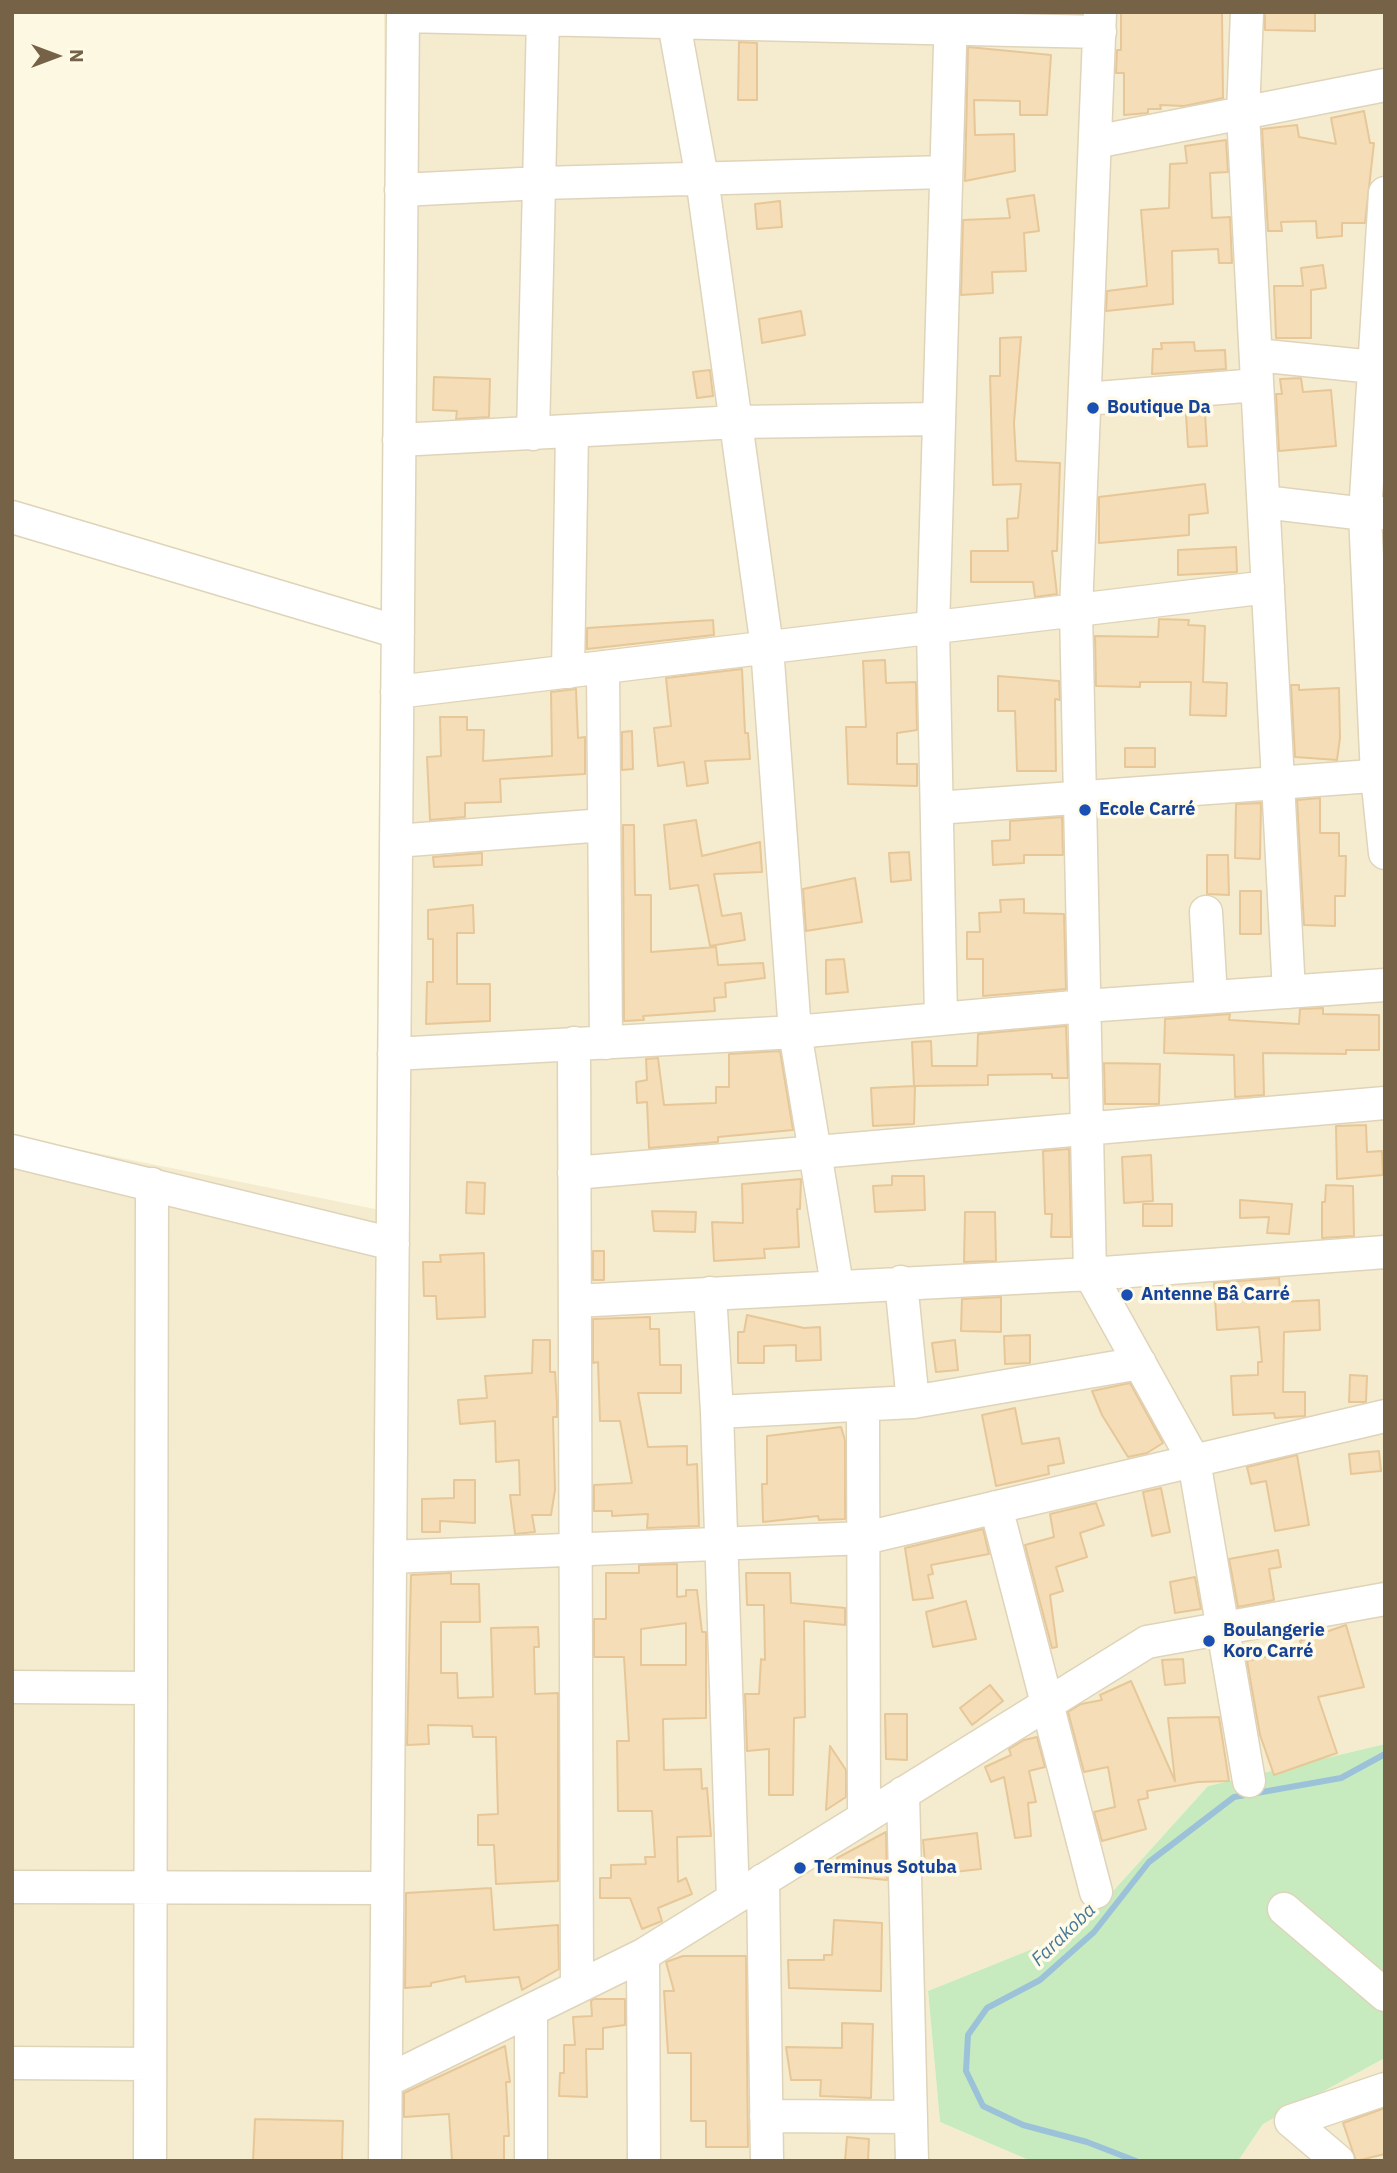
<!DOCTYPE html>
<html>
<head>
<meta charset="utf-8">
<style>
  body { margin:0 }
  #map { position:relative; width:1397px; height:2173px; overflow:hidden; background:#fdf8e1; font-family:"IBM Plex Sans",sans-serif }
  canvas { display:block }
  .frame { position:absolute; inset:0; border:14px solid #756247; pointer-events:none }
  .north { position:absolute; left:21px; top:21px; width:70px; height:70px; -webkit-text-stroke:5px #fffbe8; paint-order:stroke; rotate:90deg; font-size:19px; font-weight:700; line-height:28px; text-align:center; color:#756247 }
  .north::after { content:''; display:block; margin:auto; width:24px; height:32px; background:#756247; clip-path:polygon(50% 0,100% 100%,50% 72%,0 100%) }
</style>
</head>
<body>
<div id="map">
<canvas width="1397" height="2173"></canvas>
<div class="frame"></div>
<div class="north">N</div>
</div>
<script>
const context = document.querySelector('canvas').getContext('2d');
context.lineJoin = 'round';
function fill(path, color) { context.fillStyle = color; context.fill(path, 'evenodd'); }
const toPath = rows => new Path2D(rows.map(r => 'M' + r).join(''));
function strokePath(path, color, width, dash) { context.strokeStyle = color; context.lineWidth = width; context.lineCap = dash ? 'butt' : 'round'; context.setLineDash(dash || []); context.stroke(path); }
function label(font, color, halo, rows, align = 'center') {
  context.font = font + ' "IBM Plex Sans",sans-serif'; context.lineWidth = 7; context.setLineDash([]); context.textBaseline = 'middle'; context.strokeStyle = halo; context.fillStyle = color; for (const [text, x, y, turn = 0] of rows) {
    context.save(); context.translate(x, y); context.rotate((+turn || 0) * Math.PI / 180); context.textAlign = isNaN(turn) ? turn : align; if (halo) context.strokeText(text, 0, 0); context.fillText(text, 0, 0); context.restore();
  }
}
const residential = toPath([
  [384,12,1385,12,1385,1744,1208,1786,1077,1931,928,1991,940,2122,1031,2161,12,2161,12,1136,390,1212],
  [1385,2058,1385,2161,1238,2161,1263,2124]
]);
const green = toPath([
  [1385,1744,1385,2058,1263,2124,1238,2161,1031,2161,940,2122,928,1991,1077,1931,1208,1786]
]);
const stream = toPath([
  [1136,2161,1087,2142,1023,2125,983,2106,966,2071,968,2035,987,2008,1040,1980,1094,1932,1149,1862,1234,1797,1341,1778,1385,1754]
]);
const building = toPath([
  [1121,12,1222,12,1223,98,1184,106,1160,105,1161,109,1148,109,1148,113,1124,115,1124,73,1116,73,1117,50,1121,50,1121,12],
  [1265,12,1315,12,1315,31,1265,30,1265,12],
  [739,42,757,43,757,100,738,100,739,42],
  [968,47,1051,55,1047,115,1020,115,1020,101,974,100,975,135,1014,134,1015,171,965,181,968,47],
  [1364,111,1370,143,1374,143,1365,223,1342,223,1342,236,1317,238,1316,221,1281,222,1282,231,1268,231,1262,129,1297,125,1299,137,1336,144,1331,118,1364,111],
  [1226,140,1228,172,1210,173,1212,218,1230,217,1232,263,1219,263,1218,249,1172,251,1173,304,1106,311,1107,291,1147,286,1141,210,1169,208,1170,164,1187,163,1185,146,1226,140],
  [1034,195,1039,231,1024,233,1026,271,992,272,993,293,961,295,963,220,1010,218,1007,199,1034,195],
  [780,201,782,227,757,229,755,204,780,201],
  [1323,265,1326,288,1311,290,1311,338,1276,338,1274,286,1303,286,1301,268,1323,265],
  [801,311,805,335,762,343,759,319,801,311],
  [1021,337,1014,423,1016,461,1060,463,1057,551,1052,551,1057,594,1035,597,1033,582,971,582,971,551,1008,551,1007,519,1018,518,1021,484,993,485,990,376,1000,376,1000,338,1021,337],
  [1194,342,1195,351,1225,350,1226,369,1152,374,1153,349,1162,349,1161,343,1194,342],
  [710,370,713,396,697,398,693,372,710,370],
  [434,377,490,379,489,417,456,419,457,411,433,410,434,377],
  [1301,378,1303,392,1331,390,1336,446,1279,451,1276,394,1282,394,1280,379,1301,378],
  [1205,413,1207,446,1188,447,1186,414,1205,413],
  [1205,484,1208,513,1189,515,1189,535,1099,543,1099,497,1205,484],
  [1236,547,1237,572,1178,575,1178,550,1236,547],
  [1159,619,1189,620,1188,625,1205,626,1203,682,1227,683,1226,716,1190,715,1191,682,1140,682,1140,687,1096,686,1095,636,1158,637,1159,619],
  [713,620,714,635,587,649,587,628,713,620],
  [885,660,886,683,916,682,917,730,897,733,897,764,917,764,917,786,848,784,846,727,866,727,863,661,885,660],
  [742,669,745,733,748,733,750,759,705,761,708,783,687,786,684,762,658,766,654,728,671,726,666,678,742,669],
  [998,676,1059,681,1060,700,1055,699,1056,771,1017,771,1015,711,998,711,998,676],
  [1291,685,1299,685,1299,690,1339,688,1340,738,1337,760,1295,757,1291,685],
  [576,689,578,738,585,737,585,774,500,779,501,802,465,803,465,817,430,820,427,757,441,756,440,717,467,717,467,730,484,730,483,761,552,756,551,692,576,689],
  [632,731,633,769,622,770,622,732,632,731],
  [1125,748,1155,748,1155,767,1125,767,1125,748],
  [1320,798,1320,833,1339,833,1339,856,1346,856,1345,896,1335,896,1335,926,1304,925,1297,800,1320,798],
  [1261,803,1260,859,1235,858,1236,804,1261,803],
  [1062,817,1063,855,1024,855,1024,863,993,865,992,841,1010,840,1010,821,1062,817],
  [696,820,702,856,760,842,762,872,714,874,722,916,741,913,745,940,710,946,698,885,670,889,664,825,696,820],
  [623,825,634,825,635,895,651,895,651,952,716,947,718,965,763,963,765,978,725,983,726,997,714,998,715,1011,643,1016,644,1020,624,1021,623,825],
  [909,852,911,880,891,882,889,853,909,852],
  [482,853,482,865,434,867,433,857,482,853],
  [1207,855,1228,855,1229,895,1207,894,1207,855],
  [855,878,862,922,806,931,803,889,855,878],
  [1240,891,1261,891,1261,934,1240,934,1240,891],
  [1024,899,1024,913,1064,914,1066,989,983,996,983,959,967,959,967,932,980,932,979,913,1001,912,1000,900,1024,899],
  [473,905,474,933,457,933,457,984,490,984,490,1021,426,1024,427,982,433,982,433,939,428,939,428,910,473,905],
  [844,959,848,992,826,994,826,960,844,959],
  [1323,1008,1323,1014,1379,1015,1379,1050,1346,1050,1346,1054,1263,1053,1264,1095,1235,1097,1234,1055,1164,1053,1165,1019,1230,1014,1229,1020,1299,1024,1300,1009,1323,1008],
  [1066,1026,1068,1078,1052,1078,1052,1074,988,1075,988,1085,915,1086,914,1124,873,1126,871,1088,914,1086,912,1042,931,1041,932,1066,977,1066,978,1034,1066,1026],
  [780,1051,793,1130,718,1137,718,1142,649,1148,647,1102,637,1103,636,1082,647,1080,646,1059,658,1058,664,1105,716,1103,716,1087,729,1087,729,1054,780,1051],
  [1104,1063,1160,1064,1159,1104,1105,1104,1104,1063],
  [1366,1125,1367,1152,1382,1151,1383,1175,1337,1179,1336,1126,1366,1125],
  [1069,1149,1071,1237,1051,1237,1052,1214,1045,1214,1043,1151,1069,1149],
  [1151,1155,1153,1201,1124,1203,1122,1157,1151,1155],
  [892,1176,924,1176,925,1210,875,1212,873,1186,892,1185,892,1176],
  [801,1179,800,1209,797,1209,799,1247,764,1249,765,1258,714,1261,712,1222,743,1223,742,1184,801,1179],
  [467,1182,485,1183,484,1214,466,1213,467,1182],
  [1326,1185,1353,1186,1354,1236,1322,1238,1322,1202,1325,1202,1326,1185],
  [1240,1200,1292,1204,1289,1234,1267,1233,1269,1217,1240,1218,1240,1200],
  [1143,1204,1172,1204,1172,1226,1143,1226,1143,1204],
  [652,1211,696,1212,695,1232,654,1231,652,1211],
  [965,1212,995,1212,996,1261,964,1262,965,1212],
  [593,1251,604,1251,604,1280,593,1280,593,1251],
  [484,1253,485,1317,437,1319,436,1296,424,1296,423,1262,441,1262,440,1255,484,1253],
  [1279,1278,1281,1302,1319,1300,1320,1330,1284,1332,1283,1392,1305,1392,1305,1416,1275,1418,1274,1413,1233,1415,1231,1376,1258,1375,1258,1362,1262,1362,1259,1327,1217,1330,1214,1283,1279,1278],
  [1001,1297,1001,1332,961,1331,962,1299,1001,1297],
  [747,1315,804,1328,820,1327,821,1360,796,1361,796,1345,764,1346,764,1363,738,1363,738,1332,744,1332,747,1315],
  [650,1317,650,1329,659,1329,660,1365,681,1365,681,1393,638,1393,648,1447,687,1446,687,1465,697,1464,699,1526,647,1528,648,1514,612,1516,612,1511,594,1511,594,1485,632,1483,620,1421,600,1421,598,1362,593,1363,593,1319,650,1317],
  [1030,1335,1030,1363,1005,1364,1004,1336,1030,1335],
  [533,1340,550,1340,550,1372,555,1372,557,1403,557,1417,553,1417,555,1490,551,1515,532,1515,535,1532,515,1534,510,1495,520,1495,519,1460,496,1462,495,1421,460,1424,458,1400,487,1398,485,1376,532,1373,533,1340],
  [955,1340,958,1370,936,1372,932,1343,955,1340],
  [1350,1375,1367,1376,1366,1402,1349,1402,1350,1375],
  [1130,1383,1163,1443,1147,1453,1128,1457,1102,1415,1092,1391,1130,1383],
  [1015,1408,1022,1444,1059,1438,1064,1463,1048,1466,1049,1474,996,1486,982,1415,1015,1408],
  [841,1427,845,1440,845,1519,819,1520,818,1516,763,1522,762,1484,767,1484,767,1436,841,1427],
  [1379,1451,1381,1471,1351,1474,1349,1454,1379,1451],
  [1297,1455,1309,1525,1275,1531,1266,1481,1251,1484,1247,1467,1297,1455],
  [454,1480,475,1480,475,1523,440,1521,440,1532,422,1532,422,1499,454,1498,454,1480],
  [1161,1488,1170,1532,1152,1536,1143,1492,1161,1488],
  [1096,1503,1104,1525,1080,1533,1087,1557,1056,1567,1063,1591,1050,1595,1057,1647,1052,1648,1025,1545,1054,1537,1050,1514,1096,1503],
  [983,1529,989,1554,931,1565,933,1574,928,1575,933,1598,913,1600,905,1548,983,1529],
  [1278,1550,1281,1567,1269,1569,1274,1600,1238,1607,1229,1559,1278,1550],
  [677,1564,677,1597,686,1596,686,1590,697,1590,702,1632,706,1632,706,1718,663,1719,664,1770,701,1769,702,1789,707,1788,711,1836,677,1837,678,1882,686,1878,692,1894,658,1908,662,1921,642,1929,630,1898,600,1898,600,1878,611,1878,611,1865,646,1864,645,1857,655,1857,652,1811,618,1811,617,1741,629,1741,624,1657,594,1657,594,1619,606,1619,606,1573,639,1573,639,1565,677,1564],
  [686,1623,686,1665,641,1665,641,1629,686,1623],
  [451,1573,451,1584,479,1584,480,1622,441,1622,441,1673,457,1673,458,1698,493,1697,491,1628,538,1627,539,1647,534,1647,535,1694,558,1693,558,1881,496,1884,494,1845,478,1845,478,1815,498,1814,496,1737,473,1737,472,1726,428,1725,429,1744,407,1745,411,1575,451,1573],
  [746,1573,790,1573,791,1603,845,1608,845,1625,804,1621,805,1717,794,1718,793,1795,769,1795,769,1749,747,1751,745,1694,759,1694,761,1659,765,1660,764,1605,747,1605,746,1573],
  [1195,1577,1201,1609,1175,1613,1170,1582,1195,1577],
  [966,1601,976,1639,933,1647,926,1612,966,1601],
  [1346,1625,1364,1687,1318,1697,1337,1753,1274,1775,1260,1735,1247,1661,1303,1648,1300,1641,1346,1625],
  [1183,1659,1185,1683,1165,1685,1162,1660,1183,1659],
  [1131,1681,1175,1781,1168,1718,1219,1717,1229,1781,1198,1782,1147,1791,1148,1798,1138,1800,1146,1829,1102,1841,1094,1812,1115,1807,1108,1767,1084,1772,1068,1712,1081,1704,1102,1700,1100,1695,1131,1681],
  [990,1685,1003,1701,972,1725,960,1708,990,1685],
  [885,1714,907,1714,907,1760,886,1759,885,1714],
  [1037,1737,1045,1767,1029,1771,1036,1802,1028,1803,1031,1836,1015,1838,1004,1777,991,1782,985,1767,1011,1755,1009,1749,1024,1740,1037,1737],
  [830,1746,846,1770,846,1797,826,1810,830,1746],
  [886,1832,887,1880,836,1875,837,1858,886,1832],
  [977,1833,981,1869,926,1875,923,1840,977,1833],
  [491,1888,494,1930,558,1925,559,1969,522,1990,519,1977,466,1982,465,1976,431,1983,431,1986,405,1988,406,1893,491,1888],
  [834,1920,882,1923,881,1991,789,1988,788,1960,824,1960,824,1955,832,1955,834,1920],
  [683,1956,746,1956,748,2147,706,2147,706,2121,691,2121,691,2053,668,2053,664,1991,674,1991,666,1962,683,1956],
  [594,1999,625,1999,625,2025,603,2028,603,2049,586,2049,587,2097,559,2096,560,2073,564,2073,564,2045,575,2045,573,2017,592,2016,591,2001,594,1999],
  [842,2023,873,2024,871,2098,820,2096,821,2080,791,2080,786,2047,842,2048,842,2023],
  [505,2046,510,2082,506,2082,509,2136,504,2136,504,2161,452,2161,449,2114,404,2117,404,2093,505,2046],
  [1385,2108,1385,2154,1356,2161,1343,2123,1385,2108],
  [255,2119,343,2121,342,2161,253,2161,255,2119],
  [847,2137,869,2139,868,2161,845,2161,847,2137]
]);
const minor = toPath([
  [672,12,702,178,767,647,795,1032,837,1285],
  [1100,12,1076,610,1090,1274,1194,1461,1249,1781],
  [1247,12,1243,114,1289,992],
  [403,16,1100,32],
  [1095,142,1385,85],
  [401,190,541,183,946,172],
  [1385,193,1365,514,1377,776,1385,853],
  [1256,355,1374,367],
  [1085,399,1257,385],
  [533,434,543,19],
  [399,440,737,422,939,419],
  [1264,502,1365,514,1385,513],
  [12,517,398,632],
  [603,667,606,1043],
  [568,672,572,432],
  [397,692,1268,587],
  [937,808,1385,775],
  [396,841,604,825],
  [1206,912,1211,997],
  [941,1018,933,628,951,12],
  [574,1043,577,1987],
  [394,1054,795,1032,1085,1006,1385,985],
  [12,1151,393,1244],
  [574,1173,1385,1103],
  [901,1282,913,1402],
  [710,1293,717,1412,733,1899],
  [575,1301,1090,1274,1385,1252],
  [863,1406,864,1818],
  [717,1412,913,1402,1140,1363],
  [996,1507,1096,1892],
  [390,1557,865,1538,1385,1416],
  [12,1687,151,1688],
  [903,1793,912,2161],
  [763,1880,767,2161],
  [12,1887,387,1888],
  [1284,1909,1385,1995],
  [643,1955,644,2161],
  [531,2010,531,2161],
  [12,2063,150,2064],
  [386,2081,643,1955,1147,1642,1385,1599],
  [766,2116,911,2117],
  [1291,2121,1385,2089],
  [1291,2121,1338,2161],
  [150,2161,152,1184],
  [385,2161,403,12]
]);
const markers = [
  [1093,408,7,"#1a4fb4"],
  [1085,810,7,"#1a4fb4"],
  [1127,1295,7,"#1a4fb4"],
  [1209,1641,7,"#1a4fb4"],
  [800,1868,7,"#1a4fb4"]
];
const transitNames = [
  ["Boutique Da",1107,408],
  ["Ecole Carré",1099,810],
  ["Antenne Bâ Carré",1141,1295],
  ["Boulangerie",1223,1631],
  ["Koro Carré",1223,1652],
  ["Terminus Sotuba",814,1868]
];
const waterNames = [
  ["Farakoba",1064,1935,-44]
];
fill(residential, '#f5eccf');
fill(green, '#c7ebbf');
strokePath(stream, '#9bc2d9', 6);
fill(building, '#f4ddb7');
strokePath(building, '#e7c797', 2);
strokePath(minor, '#dfd4b9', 35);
strokePath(minor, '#fff', 32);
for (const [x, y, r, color] of markers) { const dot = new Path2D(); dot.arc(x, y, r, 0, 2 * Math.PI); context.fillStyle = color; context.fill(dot); strokePath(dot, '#fffbe8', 2.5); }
label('bold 18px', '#164399', '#fffbe8', transitNames, 'left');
label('italic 19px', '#457898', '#fffbe8', waterNames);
</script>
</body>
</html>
